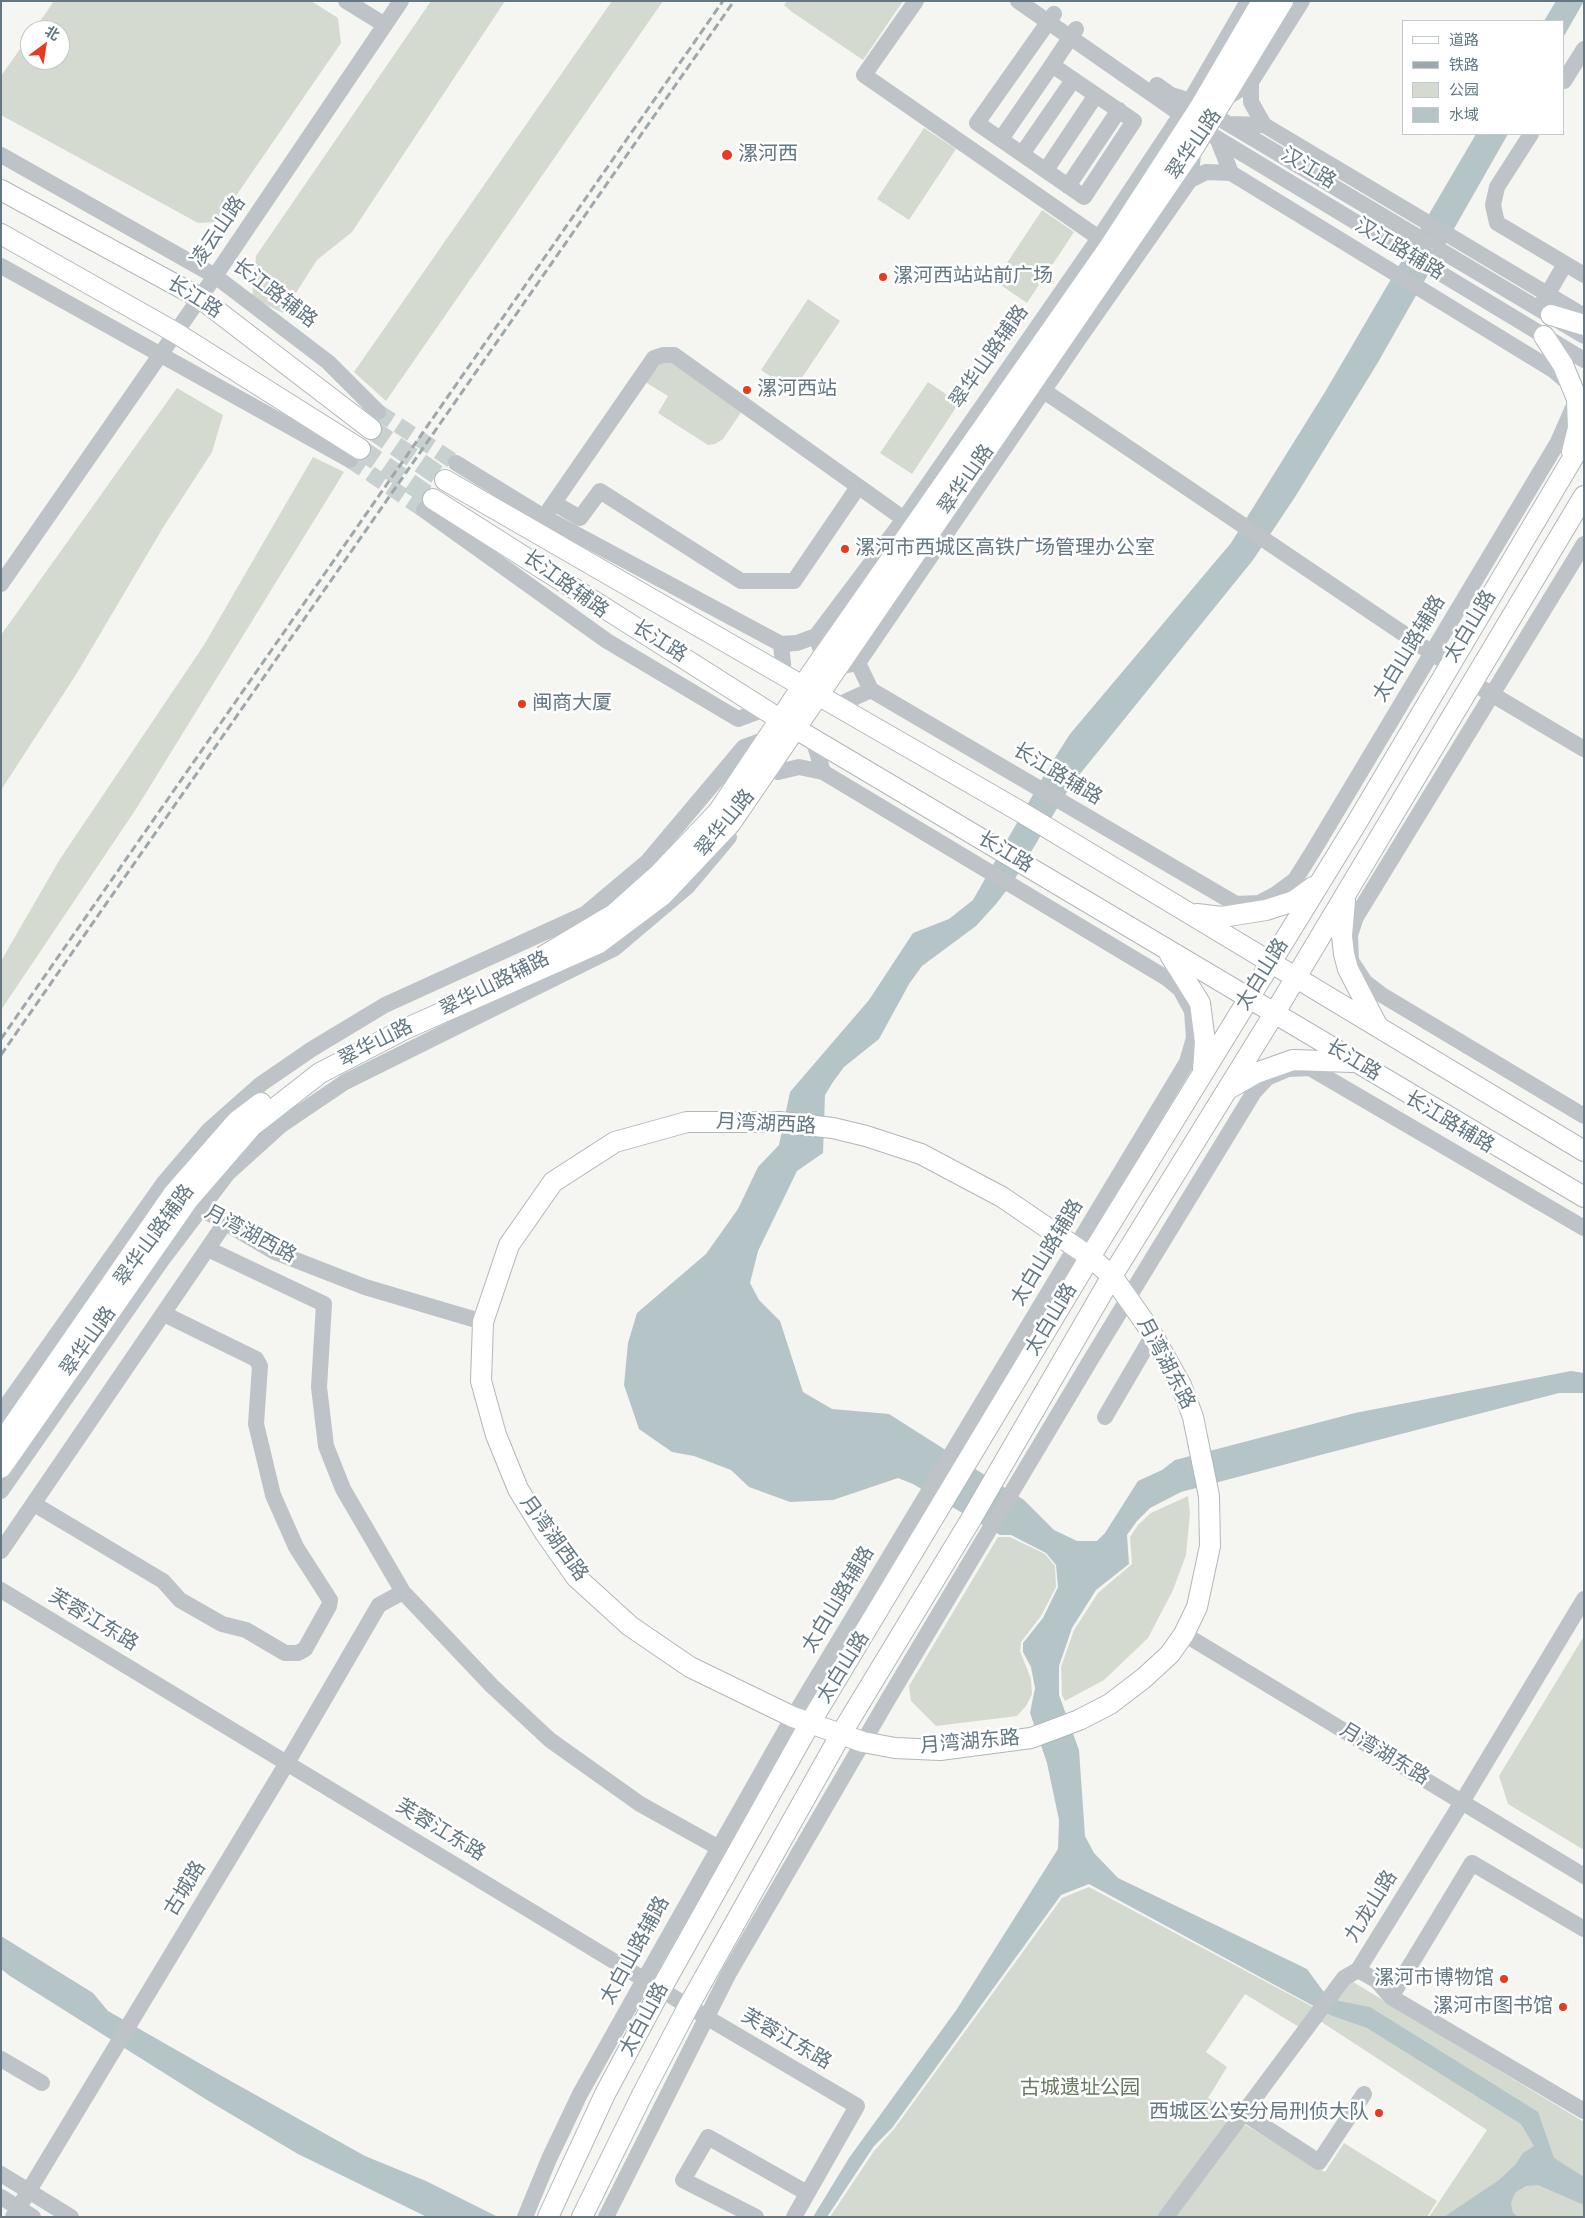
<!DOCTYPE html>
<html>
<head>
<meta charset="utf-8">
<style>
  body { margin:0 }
  #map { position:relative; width:1585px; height:2218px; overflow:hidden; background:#f5f5f1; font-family:Jost,"Noto Sans SC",sans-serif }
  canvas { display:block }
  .frame { position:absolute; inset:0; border:2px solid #637883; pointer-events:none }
  .legend { position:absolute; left:1402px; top:20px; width:162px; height:115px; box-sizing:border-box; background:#fff; border:1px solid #c1c9cd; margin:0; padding:6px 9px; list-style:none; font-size:15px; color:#637883 }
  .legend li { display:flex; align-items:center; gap:10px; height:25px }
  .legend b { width:25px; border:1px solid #c1c9cd }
  .north { position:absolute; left:20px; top:20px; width:50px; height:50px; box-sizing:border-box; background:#fff; border:1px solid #c1c9cd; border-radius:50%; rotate:31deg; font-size:14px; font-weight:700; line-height:20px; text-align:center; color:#637883 }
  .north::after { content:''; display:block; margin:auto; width:18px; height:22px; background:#e83a1e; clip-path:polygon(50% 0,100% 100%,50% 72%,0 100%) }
</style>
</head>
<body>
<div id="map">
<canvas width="1585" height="2218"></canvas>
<div class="frame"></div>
<ul class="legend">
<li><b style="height:6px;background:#fff"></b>道路</li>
<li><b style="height:6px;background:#9ea7ab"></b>铁路</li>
<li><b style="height:14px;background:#d5dad0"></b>公园</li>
<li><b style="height:14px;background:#b5c4c7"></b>水域</li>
</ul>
<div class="north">北</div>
</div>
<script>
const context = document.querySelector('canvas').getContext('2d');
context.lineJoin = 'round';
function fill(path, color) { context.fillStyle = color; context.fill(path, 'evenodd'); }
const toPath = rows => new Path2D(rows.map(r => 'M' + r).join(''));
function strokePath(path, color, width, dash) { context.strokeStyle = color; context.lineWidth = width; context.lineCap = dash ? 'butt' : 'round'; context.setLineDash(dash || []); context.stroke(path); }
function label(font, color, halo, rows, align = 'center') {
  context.font = font + ' Jost,"Noto Sans SC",sans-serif'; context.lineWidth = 5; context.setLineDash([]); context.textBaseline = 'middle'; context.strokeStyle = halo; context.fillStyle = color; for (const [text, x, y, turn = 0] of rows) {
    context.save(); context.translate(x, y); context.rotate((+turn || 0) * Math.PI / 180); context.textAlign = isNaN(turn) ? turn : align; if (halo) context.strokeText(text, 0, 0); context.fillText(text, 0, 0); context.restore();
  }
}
const green = toPath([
  [54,1,311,1,338,18,341,43,218,222,198,223,1,115,1,76,30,35,30,60,60,60,60,30,34,30],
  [431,1,505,1,352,232,317,260,283,313,252,298,256,256],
  [612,1,663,1,386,401,354,372],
  [787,1,903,1,863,60,792,12,784,5],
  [924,128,956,149,909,220,877,199],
  [1042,210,1074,232,1027,303,995,281],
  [808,299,840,321,793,391,761,370],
  [671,358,744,408,723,439,715,444,708,445,658,413,668,396,645,382,657,362],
  [928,382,959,403,912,474,880,453],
  [177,388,223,415,212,452,164,526,77,673,1,790,1,635],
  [313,457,344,472,136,809,1,1010,1,961,60,859,204,645],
  [1188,1496,1190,1513,1186,1555,1173,1590,1148,1638,1104,1680,1065,1701,1062,1695,1061,1667,1074,1630,1098,1593,1132,1564,1130,1537,1138,1525,1151,1513],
  [998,1537,1010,1537,1045,1554,1055,1566,1056,1587,1041,1616,1021,1642,1020,1651,1031,1679,1032,1694,1026,1706,1017,1716,936,1726,911,1701,909,1686],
  [1584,1636,1584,1850,1508,1804,1499,1776],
  [1089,1887,1313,2007,1299,2027,1245,1994,1206,2052,1227,2067,1208,2098,1244,2124,1325,2172,1344,2143,1437,2201,1427,2217,830,2217,874,2151,894,2129,1062,1898],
  [1350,1980,1584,2122,1584,2217,1429,2217,1487,2130,1320,2021]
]);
const water = toPath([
  [1556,1,1584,1,1564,36,1564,21,1544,21],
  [1476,134,1508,134,1377,364,1295,497,1253,560,1071,785,1013,882,996,904,976,926,922,966,909,984,879,1039,844,1067,833,1082,825,1095,823,1153,797,1171,758,1251,750,1283,759,1300,780,1321,803,1392,832,1409,889,1414,1024,1500,1054,1530,1077,1541,1097,1541,1105,1533,1138,1481,1162,1470,1175,1460,1355,1413,1571,1371,1584,1373,1584,1393,1559,1393,1328,1453,1181,1492,1150,1508,1137,1521,1127,1535,1129,1564,1096,1590,1072,1628,1059,1666,1059,1695,1079,1750,1085,1836,1094,1853,1118,1878,1307,1969,1323,1991,1339,2001,1370,2007,1538,2112,1554,2158,1584,2177,1584,2205,1538,2185,1526,2186,1516,2192,1513,2197,1511,2204,1513,2213,1518,2217,1444,2217,1499,2180,1515,2165,1523,2153,1534,2146,1521,2124,1367,2028,1330,2015,1089,1884,1061,1895,892,2128,874,2146,827,2217,813,2217,849,2158,957,2009,1058,1849,1059,1820,1047,1763,1030,1713,1035,1688,1031,1667,1023,1652,1023,1643,1043,1618,1058,1587,1056,1565,1046,1553,1011,1535,1000,1535,913,1484,898,1478,833,1500,790,1502,749,1487,731,1470,694,1456,672,1452,639,1429,624,1385,628,1343,637,1313,706,1254,738,1209,758,1167,779,1145,790,1092,869,1000,913,933,949,919,973,900,1047,770,1070,734,1231,543,1325,392],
  [1,1936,93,1993,108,2011,220,2075,365,2156,426,2181,498,2217,427,2217,298,2154,207,2100,10,1976,1,1969]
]);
const minorTunnel = toPath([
  [378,412,456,463],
  [350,460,424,510]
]);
const majorTunnel = toPath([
  [371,429,445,480],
  [360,449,433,499]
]);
const minor = toPath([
  [346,1,385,25],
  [916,1,864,75,1099,238],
  [1018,1,1205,131,1584,360],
  [1054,14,977,123,1084,197,1134,121,1052,65,1076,29],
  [1564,81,1584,49],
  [1251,82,1251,102,1264,125],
  [1157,85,1171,95,1190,101,1584,336],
  [1225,99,1251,82,1302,1],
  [1230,124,1264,125,1584,316],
  [1531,134,1497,187,1493,205,1497,223,1584,275],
  [1001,139,1052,65],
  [1218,140,1231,173,1553,370,1572,386],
  [1022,154,1073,80],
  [1,155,215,276,328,362,378,412],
  [1046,170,1096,95],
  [1190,180,1206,172,1231,173],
  [1068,186,1119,110],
  [1,266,350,460],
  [1543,302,1565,264],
  [1035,385,1441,659],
  [456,463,544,517,781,644,784,674],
  [554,503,580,518,600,491,741,581,794,581,858,487],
  [424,510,607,641,738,719,765,709],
  [544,517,654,358,663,355,674,355,904,519],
  [1584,544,1356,917,1350,935,1351,961,1365,982,1382,995,1584,1116],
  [1,584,215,276,401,1],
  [781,644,797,643,816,636],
  [823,656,816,636,904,519,1099,238,1190,101,1248,1],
  [858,663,871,690],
  [838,667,858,663,1078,340,1190,180,1194,147],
  [1483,689,1584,749],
  [836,706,871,690,1236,904,1259,903,1276,894,1295,880,1315,848,1558,442,1576,401],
  [778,772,799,767,823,772],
  [192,1203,275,1252,365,1287,483,1322],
  [208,1249,324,1304,319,1387,326,1446,343,1489,403,1592,492,1686,550,1740,640,1804,719,1848],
  [1,1413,163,1184,209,1130,261,1084,312,1049,385,1005,585,914,648,861,744,747,769,738],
  [1105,1417,1153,1335],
  [1,1491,162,1260,228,1173,280,1126,345,1082,615,948,687,887,729,837],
  [34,1504,163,1581,180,1600,222,1624,246,1630,285,1653,298,1653,305,1649,329,1606,330,1600,296,1547,273,1495,256,1424,260,1366,256,1359,164,1314],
  [1,1551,225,1223],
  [1,1590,706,2017,857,2106,794,2217],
  [1184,1634,1584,1876],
  [1358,1970,1376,1980,1391,1997,1584,2111],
  [1391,1997,1472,1863,1584,1929],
  [1,2059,42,2083],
  [1245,2114,1319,2162,1364,2094],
  [1,2174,71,2217],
  [1,2197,33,2217],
  [13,2217,287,1763,379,1605,403,1592],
  [525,2217,549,2159,580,2094,644,1980,793,1717,1187,1062,1194,1038,1192,1011,1180,989,1168,979,823,772,813,739],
  [606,2217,729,1973,887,1701,1093,1356,1254,1092,1267,1078,1288,1069,1310,1068,1584,1228],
  [756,2217,683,2180,708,2137,807,2193],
  [1166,2217,1344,1978,1358,1970,1462,1802,1584,1599]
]);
const major = toPath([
  [1,190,200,298,371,429],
  [1,234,176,333,360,449],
  [1551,315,1584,325],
  [1544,336,1563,365,1577,399,1578,428,1572,452],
  [445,480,1021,812,1584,1151],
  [433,499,781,720,1584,1197],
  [1345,900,1342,936,1344,954,1348,969,1378,1027],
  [1197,914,1222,917,1266,910,1294,901,1313,887],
  [545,955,614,914,659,874,718,812,803,685,1110,246,1200,107,1262,1],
  [1170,955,1200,1003,1205,1042,1203,1070],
  [1230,1088,1256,1073,1293,1060,1352,1062],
  [687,1122,779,1122,833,1128,866,1136,921,1154,1002,1197,1090,1257,1112,1276,1148,1327,1181,1385,1193,1417,1209,1496,1210,1546,1197,1607,1184,1634,1170,1654,1144,1678,1110,1704,1079,1720,1031,1738,940,1750,895,1748,863,1742,793,1717,690,1667,630,1626,576,1577,545,1533,518,1489,496,1435,481,1381,483,1322,509,1245,553,1182,615,1142,687,1122],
  [1,1443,174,1193,237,1121,261,1103],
  [1,1468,188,1200,252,1126,320,1073,405,1029,599,943,663,895,730,824,1194,147,1283,1],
  [548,2217,605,2094,661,1989,810,1723,1090,1257,1356,824,1584,439],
  [582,2217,642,2095,688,2007,841,1734,970,1521,1112,1276,1274,1014,1584,496]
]);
const rail = toPath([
  [1,1039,723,1],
  [1,1055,734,1]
]);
const markers = [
  [727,155,6,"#e83a1e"],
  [883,277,5,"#e83a1e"],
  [747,390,5,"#e83a1e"],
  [845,549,5,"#e83a1e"],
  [522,704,5,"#e83a1e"],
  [1504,1979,5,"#e83a1e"],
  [1563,2007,5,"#e83a1e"],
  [1379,2113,5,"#e83a1e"]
];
const streetNames = [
  ["翠华山路",1195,145,-56],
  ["汉江路",1308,169,31],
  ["凌云山路",219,232,-56],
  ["汉江路辅路",1399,250,31],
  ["长江路辅路",274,294,37],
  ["长江路",194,298,32],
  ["翠华山路辅路",990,357,-55],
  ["翠华山路",967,480,-55],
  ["长江路辅路",565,585,36],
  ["太白山路",1471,627,-59],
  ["长江路",659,642,32],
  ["太白山路辅路",1410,649,-59],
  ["长江路辅路",1057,775,31],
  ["翠华山路",726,824,-51],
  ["长江路",1005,853,31],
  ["太白山路",1263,975,-58],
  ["翠华山路辅路",495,985,-27],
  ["翠华山路",376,1044,-27],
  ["长江路",1353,1061,31],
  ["长江路辅路",1449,1123,31],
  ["月湾湖西路",766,1125,3],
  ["月湾湖西路",250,1235,28],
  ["翠华山路辅路",155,1236,-54],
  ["太白山路辅路",1048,1253,-59],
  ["太白山路",1052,1320,-59],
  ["翠华山路",89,1342,-55],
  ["月湾湖东路",1165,1364,62],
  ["月湾湖西路",553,1539,54],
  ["太白山路辅路",839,1600,-59],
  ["芙蓉江东路",93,1621,31],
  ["太白山路",844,1668,-58],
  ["月湾湖东路",970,1743,-5],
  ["月湾湖东路",1384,1755,31],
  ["芙蓉江东路",440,1831,31],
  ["古城路",186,1889,-59],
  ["九龙山路",1372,1907,-58],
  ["太白山路辅路",636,1951,-61],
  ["太白山路",645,2020,-62],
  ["芙蓉江东路",786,2040,30]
];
const poiNames = [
  ["漯河西",738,155],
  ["漯河西站站前广场",893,277],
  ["漯河西站",757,390],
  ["漯河市西城区高铁广场管理办公室",855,549],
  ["闽商大厦",532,704],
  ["漯河市博物馆",1494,1979,"right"],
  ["漯河市图书馆",1553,2007,"right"],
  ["西城区公安分局刑侦大队",1369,2113,"right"]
];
const parkNames = [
  ["古城遗址公园",1080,2089]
];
fill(green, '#d5dad0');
fill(water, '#b5c4c7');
strokePath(minorTunnel, '#c9d0d0', 16, [16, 8]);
strokePath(majorTunnel, '#c9d0d0', 20, [20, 10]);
strokePath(major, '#b1b7ba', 22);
strokePath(minor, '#bdc3c6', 16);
strokePath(major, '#fff', 20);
strokePath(rail, '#9ea7ab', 3, [8, 4]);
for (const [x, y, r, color] of markers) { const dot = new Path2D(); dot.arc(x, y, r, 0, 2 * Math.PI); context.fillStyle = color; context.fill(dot); strokePath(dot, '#fff', 2); }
label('20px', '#637883', '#fff', streetNames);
label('20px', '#637883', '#fff', poiNames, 'left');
label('20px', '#697a62', '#fff', parkNames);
</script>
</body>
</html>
